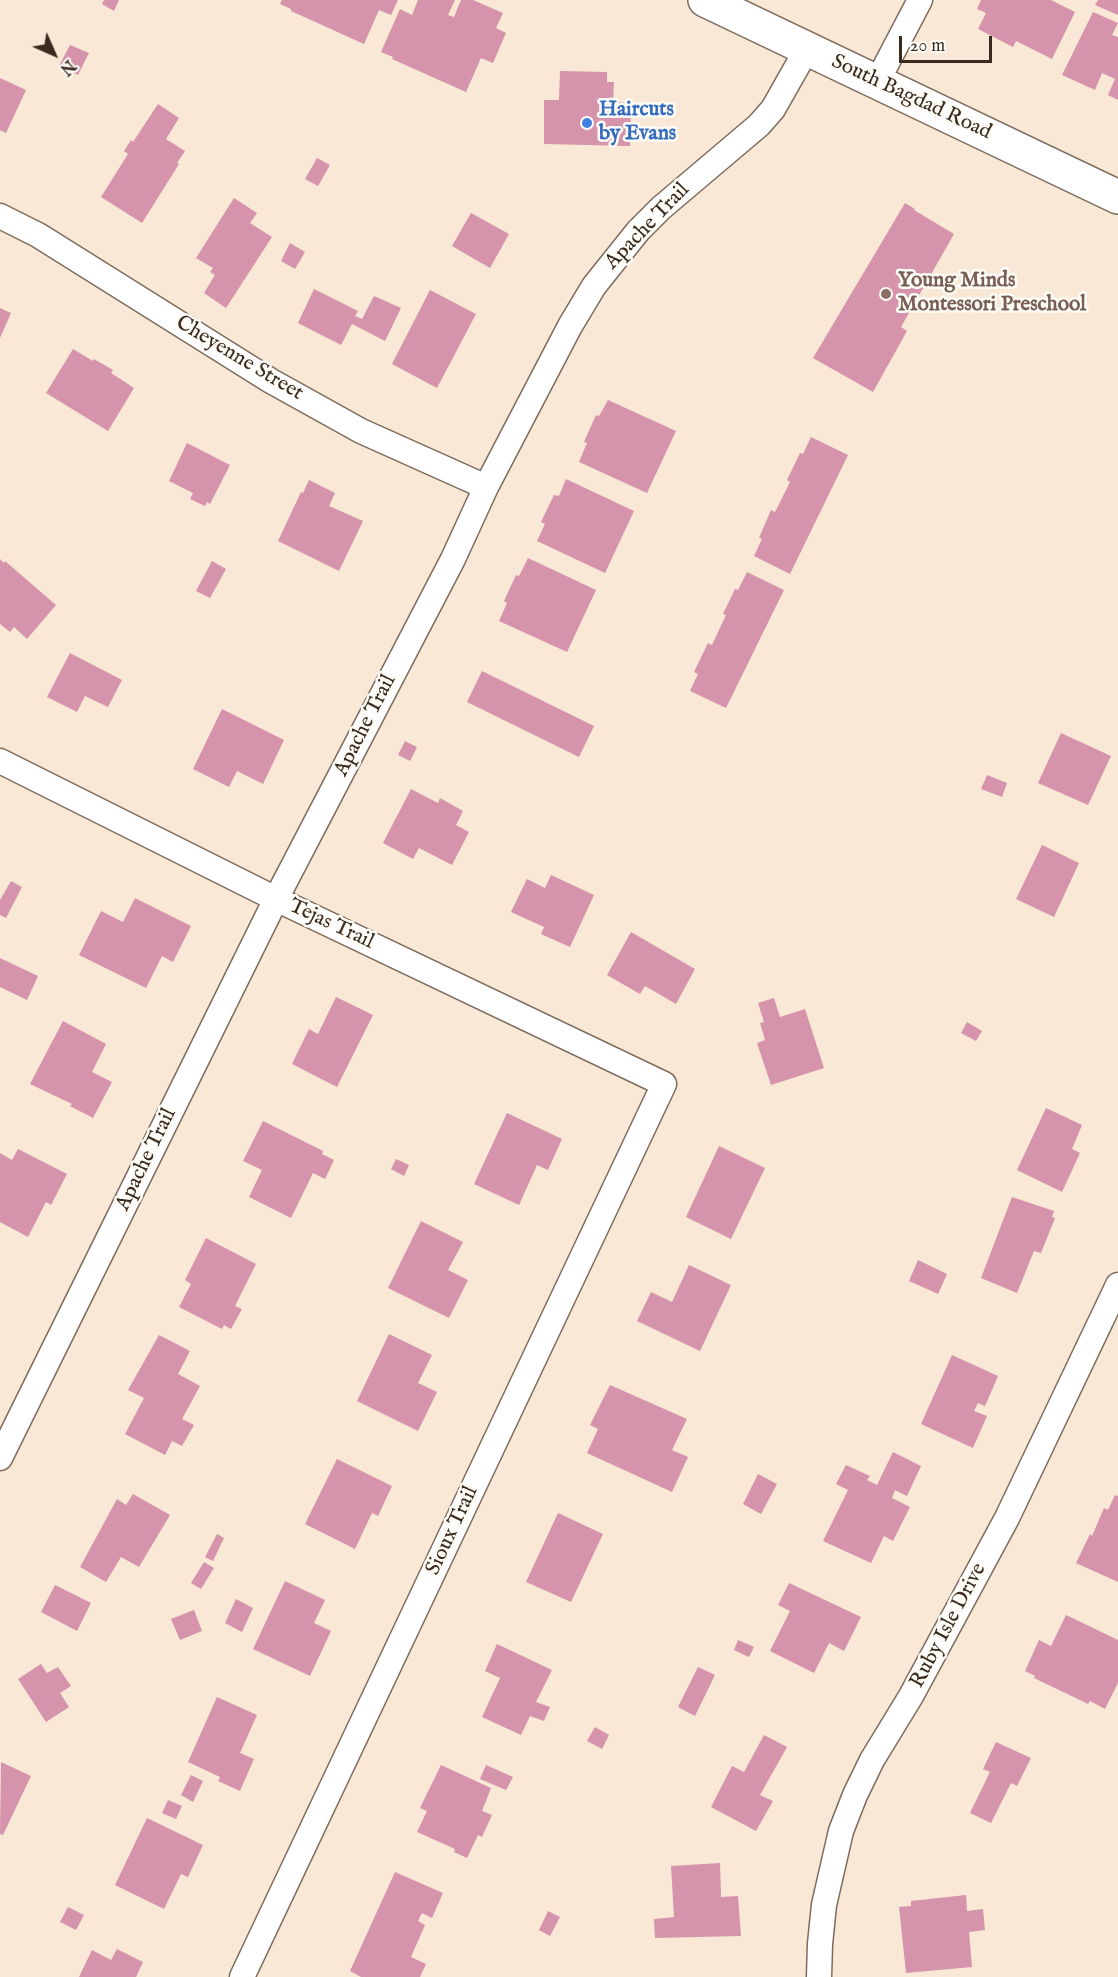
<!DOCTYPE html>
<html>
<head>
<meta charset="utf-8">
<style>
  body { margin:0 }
  #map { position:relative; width:1118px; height:1977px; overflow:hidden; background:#f8e8d5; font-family:"IM FELL English",serif }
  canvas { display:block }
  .north { position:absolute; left:24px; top:24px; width:60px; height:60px; -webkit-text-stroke:4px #fdfcf7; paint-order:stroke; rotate:135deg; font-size:16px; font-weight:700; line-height:24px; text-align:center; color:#3b2a1e }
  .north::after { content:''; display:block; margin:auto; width:21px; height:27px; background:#3b2a1e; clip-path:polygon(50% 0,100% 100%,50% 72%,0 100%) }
  .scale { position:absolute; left:899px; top:36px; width:93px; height:27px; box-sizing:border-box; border:3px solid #3b2a1e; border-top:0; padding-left:8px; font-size:18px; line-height:21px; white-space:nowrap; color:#3b2a1e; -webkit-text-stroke:4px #fdfcf7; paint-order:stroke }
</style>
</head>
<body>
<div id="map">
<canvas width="1118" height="1977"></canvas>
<div class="north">N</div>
<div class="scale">20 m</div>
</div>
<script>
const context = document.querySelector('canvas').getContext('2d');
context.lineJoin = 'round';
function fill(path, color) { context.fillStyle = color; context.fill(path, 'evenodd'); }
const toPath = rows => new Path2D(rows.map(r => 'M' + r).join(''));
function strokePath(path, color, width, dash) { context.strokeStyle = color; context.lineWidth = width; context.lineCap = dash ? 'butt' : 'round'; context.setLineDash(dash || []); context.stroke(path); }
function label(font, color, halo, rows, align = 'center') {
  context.font = font + ' "IM FELL English",serif'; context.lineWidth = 5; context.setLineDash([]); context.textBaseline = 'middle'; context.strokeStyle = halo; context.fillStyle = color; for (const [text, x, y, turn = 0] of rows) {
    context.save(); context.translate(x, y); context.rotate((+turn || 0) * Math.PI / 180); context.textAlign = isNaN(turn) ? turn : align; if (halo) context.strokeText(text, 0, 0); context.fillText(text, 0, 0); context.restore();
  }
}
const building = toPath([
  [104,0,119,0,114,11,102,4],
  [282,0,398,0,391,15,379,10,364,44,291,11,291,9,280,4],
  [418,0,455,0,448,15,454,17,461,0,473,0,503,13,496,28,506,33,493,63,481,58,466,92,392,59,393,57,381,52,400,9,412,15],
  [981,0,1051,0,1075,12,1052,59,1016,41,1013,47,978,29,986,13,977,9],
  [1098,0,1118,0,1118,15,1095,5],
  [1093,12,1118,23,1112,35,1118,37,1118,100,1108,95,1115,79,1102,73,1095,90,1062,75],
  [70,45,89,53,78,75,59,66],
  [560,71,607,72,607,82,614,82,613,102,631,102,630,146,544,144,544,100,559,100],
  [0,78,26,90,6,133,0,130],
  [158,104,179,118,166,139,185,151,177,163,179,164,142,223,101,197,128,154,124,151,131,140,133,142],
  [317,158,330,165,318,186,305,179],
  [234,198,257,213,250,223,272,237,226,308,204,293,215,275,210,272,213,268,196,258],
  [905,203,915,209,914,210,954,234,901,327,907,331,873,392,813,358],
  [471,213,509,234,490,268,452,246],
  [290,243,305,252,295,269,281,261],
  [314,289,358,311,355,316,362,319,374,296,401,308,385,341,352,324,341,345,298,323],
  [430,290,476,314,437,388,392,364],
  [0,308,11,313,0,338],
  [73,349,93,361,94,359,113,370,111,373,134,388,108,431,46,393],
  [608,400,676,431,647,493,579,462,587,443,584,442,596,415,599,416],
  [811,437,848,455,790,574,754,556,762,539,759,538,771,510,775,512,790,482,787,480,800,453,803,454],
  [187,443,230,465,210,504,207,502,205,506,190,499,193,493,169,481],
  [566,479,634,511,605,573,537,541,545,524,541,522,554,495,559,496],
  [309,480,335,493,329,506,363,521,339,571,278,541,301,492,303,493],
  [528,558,596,590,567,652,499,621,507,603,504,601,516,575,519,576],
  [0,559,4,563,5,561,56,605,27,639,14,627,10,632,0,624],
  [212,561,226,569,210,598,196,591],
  [747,572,784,590,726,708,690,691,698,674,694,672,708,643,712,645,726,615,723,614,735,589,738,590],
  [70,653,122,680,108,707,85,696,77,712,47,697],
  [482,671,594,726,579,757,467,702],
  [222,709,284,740,263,784,237,771,229,787,193,769],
  [1061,733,1111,756,1088,805,1038,783],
  [405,741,417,747,410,761,398,755],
  [987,775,1007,783,1002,797,981,789],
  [411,789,438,803,440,798,463,811,456,825,469,832,452,865,419,848,413,859,383,843],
  [1042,845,1079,863,1054,917,1016,899],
  [551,875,594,895,570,947,541,934,544,927,511,912,527,879,545,888],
  [11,881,22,887,6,918,0,915,0,900],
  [135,898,191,926,173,962,162,956,146,988,79,955,101,911,123,922],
  [631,932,695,969,676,1004,645,986,640,994,607,975],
  [0,958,38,976,27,1000,0,987],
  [336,997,373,1015,337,1087,292,1064,309,1029,318,1034],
  [774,998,780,1017,805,1009,824,1068,771,1085,757,1043,765,1040,760,1023,764,1022,758,1003],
  [63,1021,106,1044,92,1072,112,1082,93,1118,70,1106,72,1104,30,1084],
  [967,1022,982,1031,976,1041,961,1033],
  [1046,1108,1082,1125,1072,1149,1080,1153,1062,1192,1017,1170],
  [507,1113,562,1139,548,1170,537,1165,519,1205,474,1184],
  [263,1121,323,1151,322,1154,334,1160,325,1179,313,1173,291,1218,249,1197,262,1170,243,1161],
  [719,1146,765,1168,731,1239,686,1217],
  [18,1149,67,1174,51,1205,46,1202,28,1237,0,1222,0,1153,12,1160],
  [396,1159,409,1165,404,1176,391,1169],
  [1012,1197,1054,1211,1052,1217,1055,1218,1041,1253,1034,1251,1017,1293,981,1278],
  [421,1221,463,1242,448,1270,468,1280,449,1318,388,1288],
  [206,1238,256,1264,235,1306,242,1309,231,1329,224,1325,222,1329,179,1307,191,1284,185,1280],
  [918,1260,947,1274,938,1294,909,1281],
  [689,1265,731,1285,700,1351,637,1321,651,1292,672,1302],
  [389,1334,432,1355,418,1383,437,1392,418,1431,357,1401],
  [159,1335,190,1351,178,1374,200,1386,182,1419,194,1425,182,1446,172,1441,165,1455,125,1434,144,1398,128,1390],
  [952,1355,998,1376,985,1406,978,1403,974,1411,987,1416,973,1448,921,1424],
  [610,1385,687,1419,672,1450,688,1457,672,1492,587,1453,598,1429,590,1425],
  [893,1452,921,1466,907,1496,895,1490,892,1498,910,1507,893,1541,884,1536,871,1563,823,1541,848,1490,836,1484,846,1465,870,1476,867,1480,877,1485],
  [337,1459,392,1486,378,1516,372,1513,355,1549,305,1524],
  [758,1474,777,1484,761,1514,743,1504],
  [133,1494,170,1515,139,1567,121,1557,106,1582,80,1567,117,1499,126,1505],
  [1115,1495,1118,1496,1118,1582,1076,1563,1090,1534,1092,1536,1104,1508,1108,1510],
  [558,1513,603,1534,571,1602,526,1582],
  [217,1534,224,1538,213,1561,205,1557],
  [204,1562,214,1568,201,1589,191,1583],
  [285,1581,325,1600,314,1623,331,1631,310,1676,253,1649],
  [789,1583,861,1617,844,1651,829,1643,814,1673,770,1651,790,1611,778,1605],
  [55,1585,91,1603,77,1631,41,1612],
  [236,1599,253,1608,242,1632,225,1623],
  [194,1610,202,1631,180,1640,171,1619],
  [1066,1615,1118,1640,1118,1683,1105,1709,1090,1701,1088,1704,1034,1678,1035,1676,1025,1671,1039,1640,1051,1646],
  [738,1640,754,1647,749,1657,734,1650],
  [497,1644,552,1670,536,1702,550,1707,544,1721,530,1716,521,1735,482,1717,500,1678,485,1671],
  [41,1664,47,1673,58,1667,71,1686,60,1693,69,1707,46,1722,18,1679],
  [698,1667,715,1675,695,1716,678,1707],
  [217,1697,257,1715,240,1753,254,1759,240,1791,218,1781,220,1777,188,1762],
  [595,1727,609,1735,602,1749,587,1741],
  [764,1735,787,1747,760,1795,773,1801,756,1831,711,1807,732,1766,744,1772],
  [996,1742,1031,1758,1017,1786,1011,1783,991,1823,970,1813,990,1772,983,1769],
  [1,1762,31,1776,3,1835,0,1834],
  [441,1765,491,1788,482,1811,492,1815,482,1837,478,1835,467,1858,454,1852,455,1849,417,1832,427,1811,420,1808],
  [486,1765,513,1777,506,1790,480,1779],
  [191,1775,203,1781,193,1802,181,1795],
  [168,1800,182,1806,176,1819,162,1813],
  [147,1818,203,1845,188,1877,181,1874,164,1909,115,1885],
  [720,1863,721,1897,738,1896,741,1936,655,1938,654,1919,674,1917,671,1866],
  [395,1872,443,1893,432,1918,422,1913,418,1921,425,1925,411,1957,426,1964,420,1977,361,1977,350,1971],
  [966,1895,967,1911,983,1909,985,1930,969,1932,972,1967,906,1973,899,1907,911,1906,911,1901],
  [68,1907,84,1915,76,1930,60,1922],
  [548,1911,560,1917,550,1936,539,1930],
  [117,1949,143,1962,136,1977,79,1977,92,1950,111,1960]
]);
const street = toPath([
  [877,82,920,0],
  [0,216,38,235,271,381,361,431,486,487],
  [0,761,276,899,664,1084,242,1977],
  [0,1458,276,899,453,559,486,487,570,326,594,286,638,231,661,208,759,125,773,109,807,49],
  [819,1977,820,1944,824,1905,841,1831,855,1795,872,1760,911,1696,1007,1518,1118,1285]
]);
const secondary = toPath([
  [705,0,1118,197]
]);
const markers = [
  [587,123,6,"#3f7fe0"],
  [886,294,6,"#8d6e63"]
];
const streetNames = [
  ["South Bagdad Road",911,98,25],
  ["Apache Trail",648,227,-46],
  ["Cheyenne Street",239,359,31],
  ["Apache Trail",366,726,-63],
  ["Tejas Trail",331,925,25],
  ["Apache Trail",147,1160,-64],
  ["Sioux Trail",453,1531,-65],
  ["Ruby Isle Drive",949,1626,-62]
];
const shopNames = [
  ["Haircuts",599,111],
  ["by Evans",599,135]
];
const educationNames = [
  ["Young Minds",898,282],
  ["Montessori Preschool",898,306]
];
fill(building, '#d593ac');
strokePath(street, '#7d6c5e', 27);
strokePath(secondary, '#7d6c5e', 36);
strokePath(street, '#fff', 24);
strokePath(secondary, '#fff', 33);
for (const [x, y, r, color] of markers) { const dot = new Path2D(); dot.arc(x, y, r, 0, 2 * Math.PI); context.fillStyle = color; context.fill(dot); strokePath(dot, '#fdfcf7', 2); }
label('21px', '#3b2a1e', '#fdfcf7', streetNames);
label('bold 21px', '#366cbe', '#fdfcf7', shopNames, 'left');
label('bold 21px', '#785e54', '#fdfcf7', educationNames, 'left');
</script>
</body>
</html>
